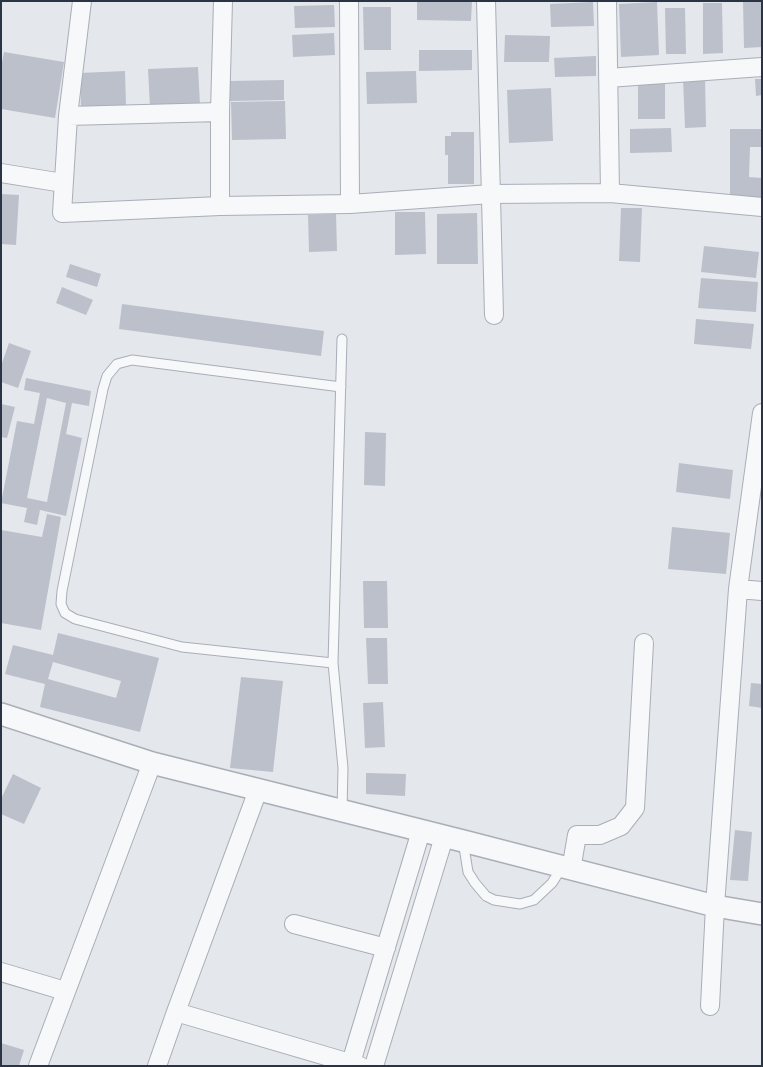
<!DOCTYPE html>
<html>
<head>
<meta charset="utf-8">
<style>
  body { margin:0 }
  #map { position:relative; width:763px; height:1067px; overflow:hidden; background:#e4e7ec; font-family:Mulish,sans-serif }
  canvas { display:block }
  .frame { position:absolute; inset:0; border:2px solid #2b3445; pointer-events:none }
</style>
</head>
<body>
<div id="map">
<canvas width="763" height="1067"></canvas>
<div class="frame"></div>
</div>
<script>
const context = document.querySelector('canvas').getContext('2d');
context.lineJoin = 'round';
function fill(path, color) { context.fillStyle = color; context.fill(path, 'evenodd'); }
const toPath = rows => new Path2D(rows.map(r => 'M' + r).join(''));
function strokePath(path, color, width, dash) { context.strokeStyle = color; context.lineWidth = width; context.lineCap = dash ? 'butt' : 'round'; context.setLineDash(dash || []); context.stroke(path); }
const building = toPath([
  [417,1,472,1,471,21,417,20],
  [743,1,762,1,762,47,744,48],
  [593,2,594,26,551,27,550,4],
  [657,2,659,55,621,57,619,4],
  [703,3,722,3,723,53,703,54],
  [334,5,335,27,295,28,294,6],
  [363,7,391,7,391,50,364,50],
  [665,8,685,8,686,54,666,54],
  [334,33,335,55,293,57,292,35],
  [505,35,550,36,549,62,504,62],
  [419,50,472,50,472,70,419,71],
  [4,52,64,62,55,118,1,109,1,68],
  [596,56,596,76,555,77,554,58],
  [198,67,200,105,150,107,148,69],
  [125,71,126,107,81,108,80,73],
  [416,71,417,103,367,104,366,72],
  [705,77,706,127,685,128,683,78],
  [638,78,665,78,665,119,638,119],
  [755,79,762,79,762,95,756,96],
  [284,80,284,100,230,101,230,81],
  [551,88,553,141,509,143,507,90],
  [285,101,286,139,232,140,231,102],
  [671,128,672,152,630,153,630,129],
  [730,129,762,129,762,147,750,147,749,177,762,178,762,202,730,202],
  [451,132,474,132,474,184,448,184,448,155,445,155,445,136,451,136],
  [1,194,19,195,16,245,1,244],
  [621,208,642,208,640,262,619,261],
  [395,212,425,212,426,254,395,255],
  [477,213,478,264,437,264,437,214],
  [336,214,337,251,309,252,308,215],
  [704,246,759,252,756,278,701,272],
  [70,264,101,274,97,287,66,277],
  [701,278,758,282,756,312,698,308],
  [62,287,93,300,86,315,56,303],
  [122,304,324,331,321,356,119,329],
  [696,319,754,324,751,349,694,344],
  [9,343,31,351,18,388,1,382,1,366],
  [26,378,91,391,89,406,72,403,66,434,82,438,66,516,40,510,37,525,24,522,27,508,1,503,17,421,34,424,40,393,24,390],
  [47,398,66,403,47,502,27,498],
  [1,404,15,407,7,438,1,437],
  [365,432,386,433,385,486,364,485],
  [679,463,733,470,730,499,676,492],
  [47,514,61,517,41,630,1,623,1,530,42,537],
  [672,527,730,533,726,574,668,569],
  [363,581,387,581,388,628,364,628],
  [58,633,159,658,140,732,40,707,45,684,5,674,13,645,53,655],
  [53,662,121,681,116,698,48,679],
  [366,638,387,638,388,684,368,684],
  [241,677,283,681,273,772,230,768],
  [751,683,762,684,762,708,749,706],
  [383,702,385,747,365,748,363,703],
  [366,773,406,774,405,796,366,794],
  [13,774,41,788,24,824,1,814,1,799],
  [735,830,752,832,748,881,730,880],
  [1,1043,24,1050,19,1066,1,1066]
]);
const service = toPath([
  [333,663,182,647,75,619,65,613,61,604,62,591,103,389,107,376,117,364,132,360,341,387],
  [342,811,343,768,333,663,342,339],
  [463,841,468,872,475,883,486,896,494,900,520,904,534,900,552,883,562,867]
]);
const minor = toPath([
  [82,1,68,116,62,213,220,206,350,204,491,194,610,193,762,207],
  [349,1,350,204],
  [486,1,494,315],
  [607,1,610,193],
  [608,78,762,67],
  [68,116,220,112],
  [1,173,63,183],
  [220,206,220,112,223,1],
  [738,589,762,591],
  [571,870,577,835,600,835,621,826,635,808,644,643],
  [294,924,386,948],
  [1,972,65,991],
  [710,1006,715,906,738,589,762,413],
  [176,1012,360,1066],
  [38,1066,152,763],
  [157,1066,176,1012,258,790],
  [350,1066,421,831],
  [374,1066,444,837]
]);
const tertiary = toPath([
  [1,714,152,763,463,841,715,906,762,914]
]);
fill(building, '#bbc0ca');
strokePath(service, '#a9aeb7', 11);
strokePath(minor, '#a9aeb7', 20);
strokePath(tertiary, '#a9aeb7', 24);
strokePath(service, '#f7f8fa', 9);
strokePath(minor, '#f7f8fa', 18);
strokePath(tertiary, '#f7f8fa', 21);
</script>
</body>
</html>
